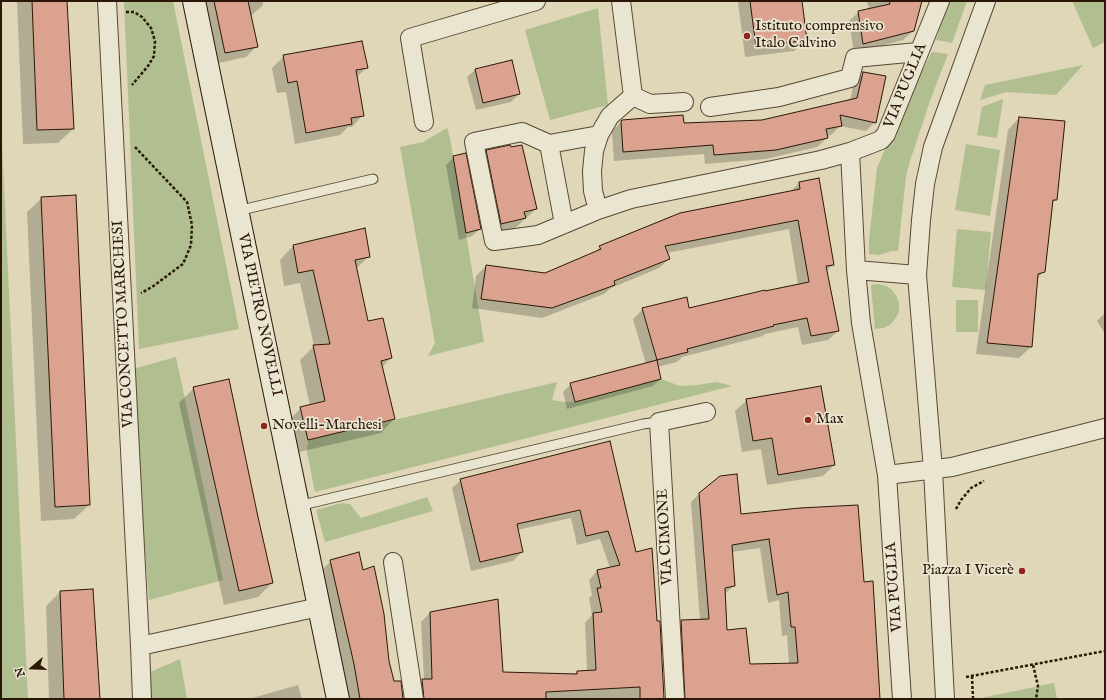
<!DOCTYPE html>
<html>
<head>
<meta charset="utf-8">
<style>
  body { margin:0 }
  #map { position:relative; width:1106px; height:700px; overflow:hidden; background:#dfd7b8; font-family:"IM FELL English",serif }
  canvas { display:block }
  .frame { position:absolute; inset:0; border:2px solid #2b1708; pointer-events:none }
  .north { position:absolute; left:12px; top:648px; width:40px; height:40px; -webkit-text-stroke:3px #eae5d1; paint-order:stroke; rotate:251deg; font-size:11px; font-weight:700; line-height:16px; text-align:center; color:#2b1708 }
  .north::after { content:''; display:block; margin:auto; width:14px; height:18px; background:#2b1708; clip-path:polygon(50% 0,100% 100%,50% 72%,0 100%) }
</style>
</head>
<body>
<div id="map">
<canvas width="1106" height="700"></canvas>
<div class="frame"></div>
<div class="north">N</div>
</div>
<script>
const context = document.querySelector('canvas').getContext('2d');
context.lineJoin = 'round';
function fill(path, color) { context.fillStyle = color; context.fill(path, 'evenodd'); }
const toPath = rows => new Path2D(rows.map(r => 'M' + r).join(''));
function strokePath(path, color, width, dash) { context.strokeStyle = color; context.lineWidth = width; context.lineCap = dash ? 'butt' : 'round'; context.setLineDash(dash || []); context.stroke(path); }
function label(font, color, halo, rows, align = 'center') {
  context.font = font + ' "IM FELL English",serif'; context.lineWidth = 3.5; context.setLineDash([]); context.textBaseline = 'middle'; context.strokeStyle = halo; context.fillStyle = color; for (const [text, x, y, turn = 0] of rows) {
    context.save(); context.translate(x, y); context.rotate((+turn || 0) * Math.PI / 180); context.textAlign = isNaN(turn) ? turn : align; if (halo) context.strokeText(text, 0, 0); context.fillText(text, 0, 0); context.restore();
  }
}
const green = toPath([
  [124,1,173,1,239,329,139,349],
  [948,1,967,1,952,43,936,40],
  [1072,1,1105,1,1105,42,1093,48],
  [598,8,608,105,550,120,525,30],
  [932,52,948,54,931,98,910,161,906,176,898,251,892,251,879,255,869,254,869,240,877,168,898,118],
  [1083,65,1056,95,1006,92,980,100,985,85],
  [1003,99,997,138,977,135,982,107],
  [1,121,28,699,1,699],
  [447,128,450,138,484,342,428,356,435,343,400,147,423,142],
  [966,144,1000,150,990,216,955,210],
  [957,229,991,232,986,290,952,287],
  [878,284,886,286,892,290,897,297,899,304,899,312,895,319,890,325,883,328,875,329,871,285],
  [956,300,978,300,978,332,956,332],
  [176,357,223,580,149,600,129,370],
  [661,379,680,386,697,385,717,382,732,386,315,492,307,452,308,440,557,382,552,400,564,402,575,402],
  [427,497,433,511,325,542,316,510,342,503,350,504,361,518],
  [180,659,187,699,149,699,148,673],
  [1054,683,1057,699,976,699]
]);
const shadow = toPath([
  [17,1,66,1,73,129,58,143,23,144],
  [202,1,263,1,263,5,250,17,257,46,246,57,214,64],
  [740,1,801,1,806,40,794,51,745,57,738,2],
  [867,1,921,1,913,31,903,40,854,53,849,21,859,12,869,10],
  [284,56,366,68,356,78,363,115,352,127,348,127,340,135,295,144,286,92,277,93,272,68],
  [511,61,519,94,511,102,476,110,467,77,475,70],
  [864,73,875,122,866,131,840,126,831,135,826,136,827,138,817,147,766,159,705,164,704,154,614,161,612,131,621,122,683,124,763,121,850,101,854,82],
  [1019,118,1056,200,1051,204,1044,271,1037,279,1031,347,1019,358,976,354,1008,130],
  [487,151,536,209,514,229,490,235,476,162],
  [454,157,480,229,472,236,459,240,446,165],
  [799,183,833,265,826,271,838,331,828,340,802,345,798,327,765,334,763,336,682,357,677,362,657,367,660,379,653,386,567,409,563,392,571,384,646,364,633,319,643,309,689,310,798,285,789,229,667,253,669,259,659,268,611,288,604,294,542,318,472,308,476,276,486,266,545,274,593,254,600,247,790,192],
  [42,198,89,505,74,519,41,521,27,212],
  [293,246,369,256,356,269,368,322,391,358,381,368,394,419,381,433,295,453,287,422,301,408,310,406,300,360,314,346,300,283,284,286,280,260],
  [1105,313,1105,334,1097,321],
  [194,388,257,517,272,583,258,597,224,605,179,403],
  [747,400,834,465,823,476,767,485,761,449,742,452,735,411],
  [610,443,635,553,656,622,663,699,414,699,413,689,424,680,421,622,430,613,502,673,574,674,577,672,587,671,585,623,592,615,589,598,592,595,589,580,597,571,610,568,600,539,577,545,571,518,517,530,522,552,513,561,471,571,452,488,461,480],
  [700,493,863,583,879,699,677,699,673,630,681,621,700,620,691,502],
  [760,548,768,603,779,600,782,636,787,635,789,664,749,665,726,631,725,594,734,585,732,552],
  [331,561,388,661,393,682,402,699,350,699,322,570],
  [60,592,99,699,49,699,46,606],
  [298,685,302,699,249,699]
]);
const building = toPath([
  [32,1,67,1,74,129,37,130,32,1],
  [214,1,248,1,258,47,225,53,214,1],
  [750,1,802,1,807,40,756,47,750,1],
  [889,1,922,1,914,31,863,44,858,11,890,4,889,1],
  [362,41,368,68,356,70,364,116,351,118,352,124,306,133,297,81,288,83,283,55,362,41],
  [512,60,520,94,483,103,475,69,512,60],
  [863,72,886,76,876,123,840,115,842,126,826,129,828,138,776,150,714,155,713,145,623,152,621,121,622,120,683,115,684,123,762,120,857,98,863,72],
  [1019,117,1065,121,1057,200,1053,200,1045,272,1038,274,1032,347,987,343,1019,117],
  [510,145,511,147,522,145,537,209,524,212,526,218,501,224,486,150,510,145],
  [466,153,481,229,466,233,453,156,466,153],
  [819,178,834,265,826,266,839,331,811,336,807,318,773,325,774,326,687,349,688,352,657,360,642,308,687,297,689,308,765,290,765,291,809,282,798,220,665,246,670,259,614,281,615,285,552,308,481,299,486,265,545,273,601,249,599,246,680,213,800,189,799,182,819,178],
  [76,195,90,505,55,507,41,197,76,195],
  [365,228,370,257,355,260,368,321,383,318,392,358,381,361,395,419,308,440,300,407,325,401,313,345,330,344,313,270,298,273,293,245,365,228],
  [657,360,661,379,575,402,570,383,657,360],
  [229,379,258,517,273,583,239,591,193,387,229,379],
  [821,386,835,465,778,475,772,438,753,441,746,399,821,386],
  [610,441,636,552,652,548,657,621,660,621,664,699,640,699,640,687,546,692,546,699,424,699,422,679,432,679,430,612,498,599,503,672,577,674,577,671,596,670,593,613,602,612,597,588,601,588,597,570,620,565,608,531,586,536,580,510,517,524,523,552,480,562,460,479,610,441],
  [737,474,741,514,800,508,858,505,864,582,873,581,880,699,685,699,681,620,709,619,699,493,720,476,737,474],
  [769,539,777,595,788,592,791,627,795,627,798,663,750,664,746,628,727,630,725,588,735,586,732,545,769,539],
  [359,552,363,570,374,566,384,614,389,661,394,681,401,681,403,699,360,699,354,664,330,560,359,552],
  [93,589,100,699,64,699,60,591,93,589]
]);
const path = toPath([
  [126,12,134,12,142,17,151,28,155,41,154,56,148,66,132,85],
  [135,147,187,202,192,225,191,245,183,264,152,287,141,293],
  [956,509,961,500,967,493,971,488,984,481],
  [1033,665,1038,686,1036,699],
  [972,676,973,699],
  [966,677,1105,651]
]);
const lane = toPath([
  [237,211,373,179],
  [298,506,643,424,659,422]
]);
const street = toPath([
  [107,1,140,646],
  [621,1,633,96],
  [633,96,650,104,684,102],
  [710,107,779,97,850,78,855,58,918,52],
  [424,122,410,38,536,1],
  [549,144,522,132,474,142,494,241,538,235,598,210,631,199,821,160,850,152,881,140,886,134,940,1],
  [850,152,856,270,861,323,887,475,902,699],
  [598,210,593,191,592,171,594,151,599,135,610,116,633,96],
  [564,224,549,144,599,135],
  [856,270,917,275],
  [887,475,952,467,1105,428],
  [393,562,414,699],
  [142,699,140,646,319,607],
  [675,699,659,422,706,412],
  [945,699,933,470,917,275,921,220,925,184,933,147,986,1]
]);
const secondary = toPath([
  [194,1,338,699]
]);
const markers = [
  [747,36,4,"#8f2418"],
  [808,420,4,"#8f2418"],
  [264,426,4,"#8f2418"],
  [1022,571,4,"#8f2418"]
];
const poiNames = [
  ["Istituto comprensivo",755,27],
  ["Italo Calvino",755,44],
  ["Max",816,420],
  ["Novelli-Marchesi",272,426],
  ["Piazza I Vicerè",1014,571,"right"]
];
const streetNames = [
  ["VIA PUGLIA",906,86,-68],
  ["VIA PIETRO NOVELLI",259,315,78],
  ["VIA CONCETTO MARCHESI",124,324,-93],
  ["VIA CIMONE",666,537,-93],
  ["VIA PUGLIA",895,587,-94]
];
fill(green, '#b0be90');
fill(shadow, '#0003');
fill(building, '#dba38f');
strokePath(building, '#2b1708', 1);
strokePath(lane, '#584734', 11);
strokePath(street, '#584734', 20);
strokePath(secondary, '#2b1708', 24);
strokePath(path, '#2b1708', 2.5, [3, 2]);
strokePath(lane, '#eae5d1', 9);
strokePath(street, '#eae5d1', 18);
strokePath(secondary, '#eae5d1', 22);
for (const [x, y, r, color] of markers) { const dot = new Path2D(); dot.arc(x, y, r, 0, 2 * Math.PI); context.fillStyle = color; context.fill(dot); strokePath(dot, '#eae5d1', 1.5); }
label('15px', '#2b1708', '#eae5d1', poiNames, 'left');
label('15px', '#2b1708', '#eae5d1', streetNames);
</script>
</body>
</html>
